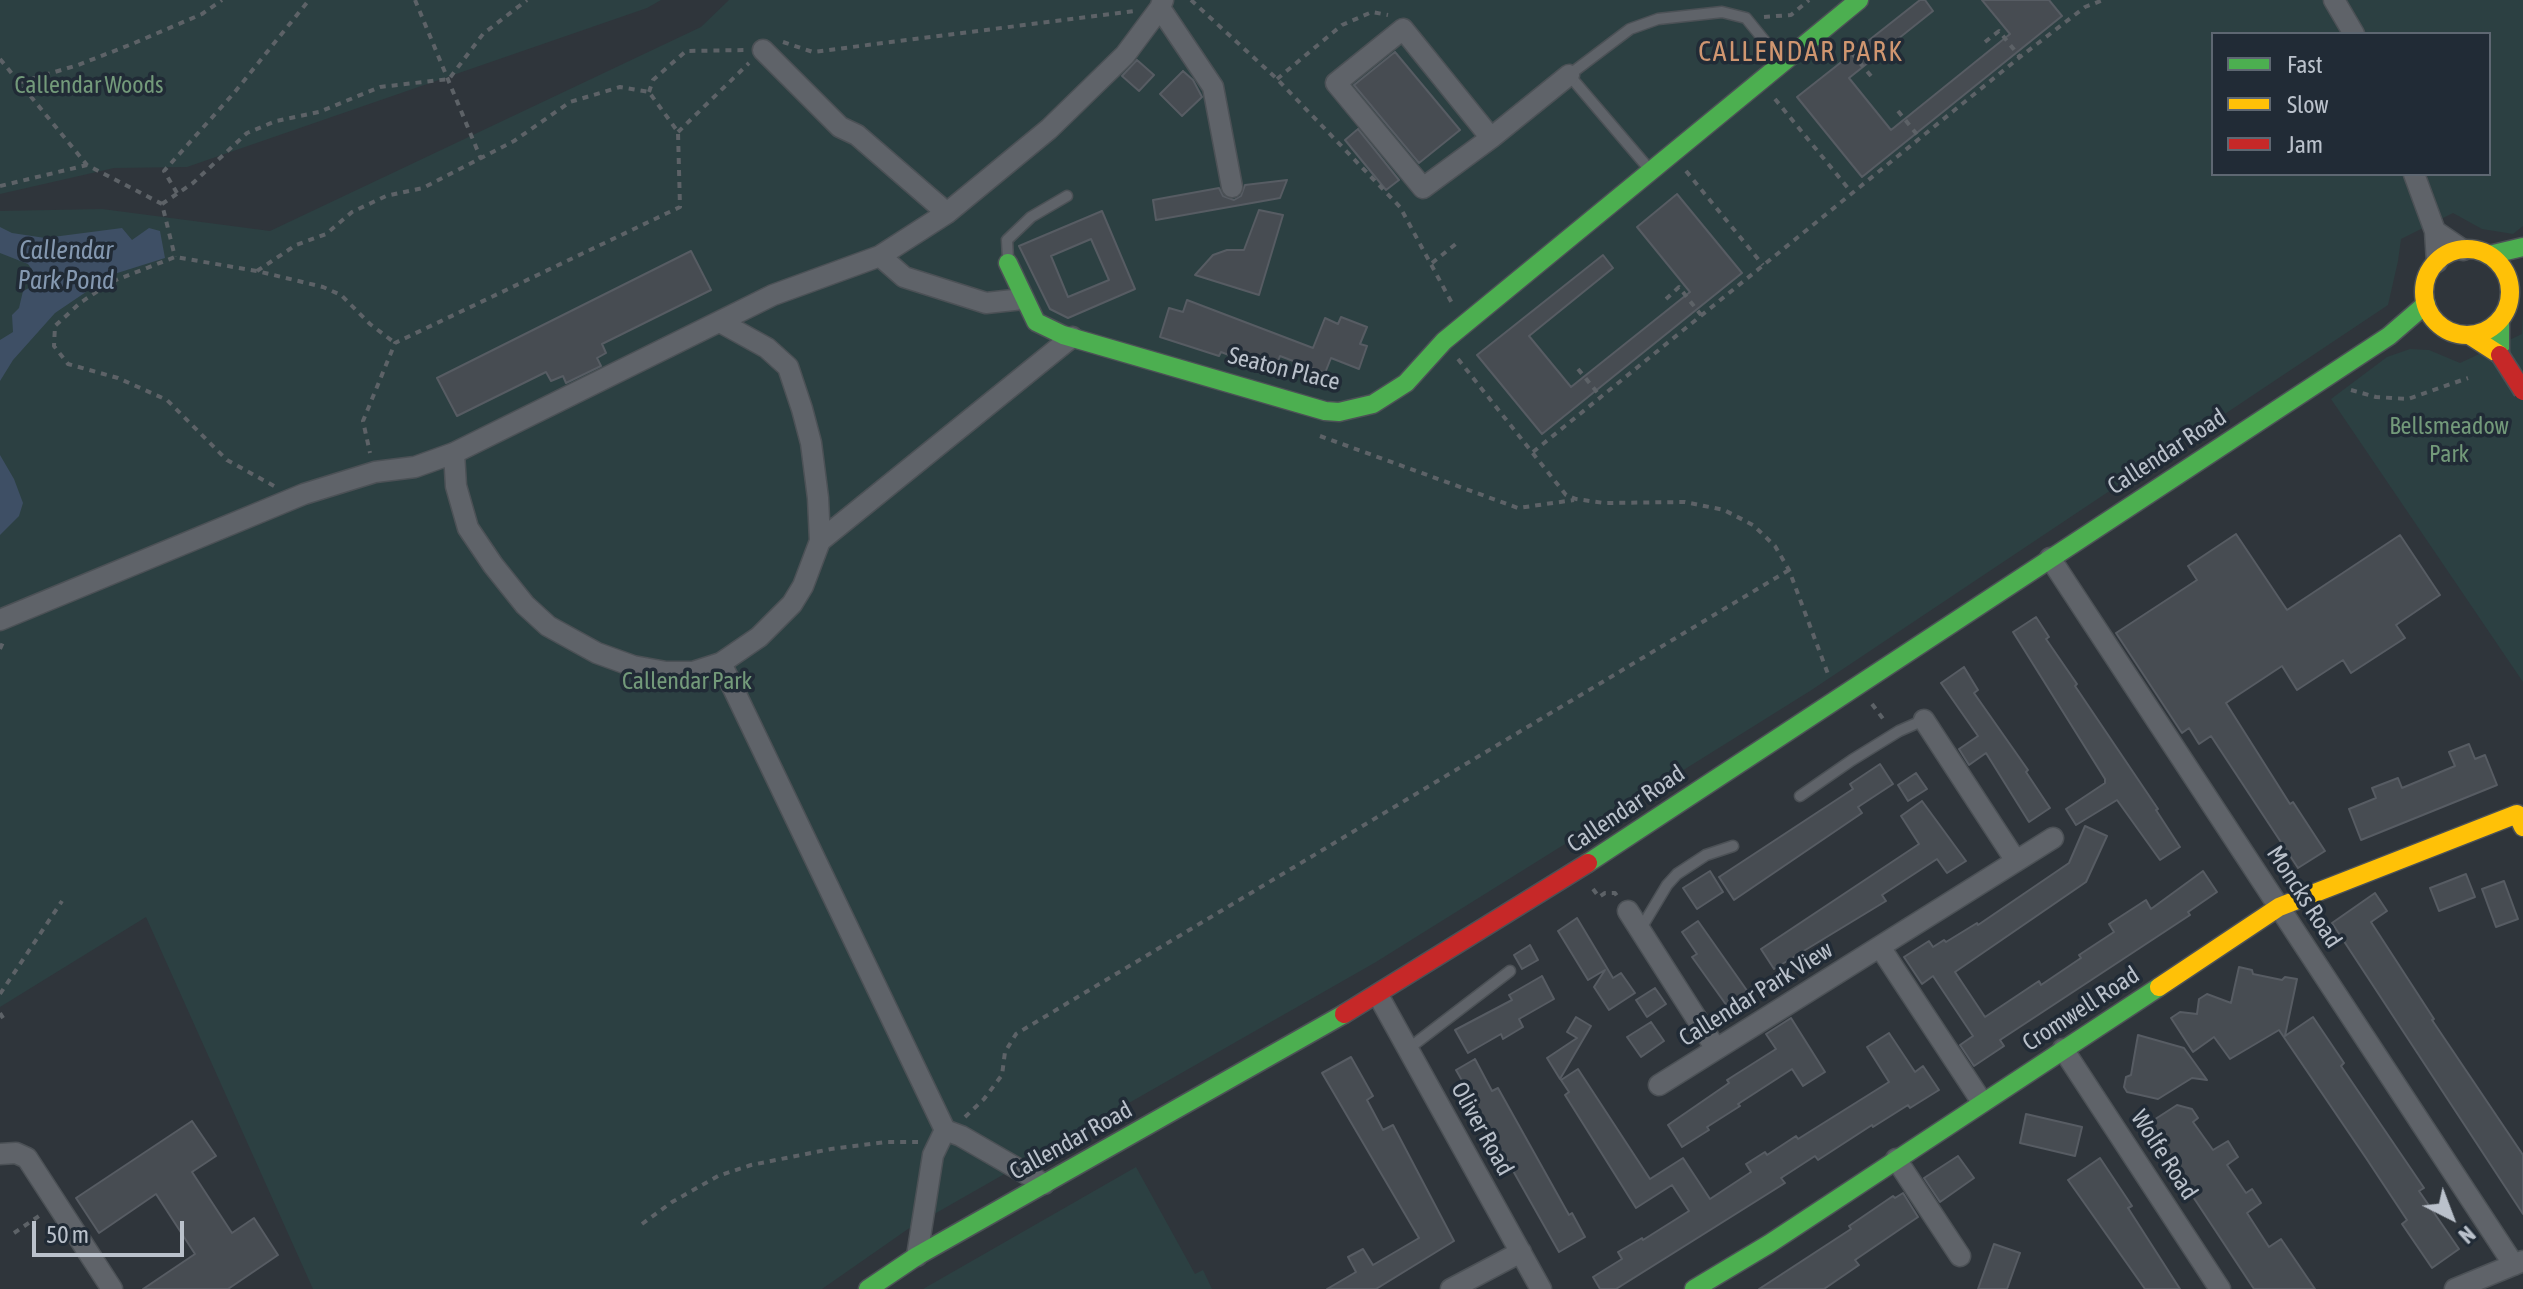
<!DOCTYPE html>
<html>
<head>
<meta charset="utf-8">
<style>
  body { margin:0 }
  #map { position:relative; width:2523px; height:1289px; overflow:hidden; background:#2f353b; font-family:"Asap Condensed",sans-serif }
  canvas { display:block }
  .legend { position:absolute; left:2211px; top:32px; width:280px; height:144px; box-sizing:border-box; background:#212b36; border:2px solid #5e6772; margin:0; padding:10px 14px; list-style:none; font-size:24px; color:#bac1cb }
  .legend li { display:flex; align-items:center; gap:16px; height:40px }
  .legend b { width:40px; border:2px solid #5e6772 }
  .north { position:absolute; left:2411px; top:1177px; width:80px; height:80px; -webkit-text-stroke:6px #212b36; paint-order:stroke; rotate:138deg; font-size:22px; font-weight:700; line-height:32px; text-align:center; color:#bac1cb }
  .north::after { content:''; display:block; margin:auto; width:28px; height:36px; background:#bac1cb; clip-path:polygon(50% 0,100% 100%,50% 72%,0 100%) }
  .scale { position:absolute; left:32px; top:1221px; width:152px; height:36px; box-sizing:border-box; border:4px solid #bac1cb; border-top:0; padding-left:10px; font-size:24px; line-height:28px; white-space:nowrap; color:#bac1cb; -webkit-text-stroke:6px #212b36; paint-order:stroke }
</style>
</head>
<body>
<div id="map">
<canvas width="2523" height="1289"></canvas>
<ul class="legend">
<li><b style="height:10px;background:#4caf50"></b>Fast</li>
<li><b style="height:10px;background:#ffc107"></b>Slow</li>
<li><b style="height:10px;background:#c62828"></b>Jam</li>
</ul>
<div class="north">N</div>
<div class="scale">50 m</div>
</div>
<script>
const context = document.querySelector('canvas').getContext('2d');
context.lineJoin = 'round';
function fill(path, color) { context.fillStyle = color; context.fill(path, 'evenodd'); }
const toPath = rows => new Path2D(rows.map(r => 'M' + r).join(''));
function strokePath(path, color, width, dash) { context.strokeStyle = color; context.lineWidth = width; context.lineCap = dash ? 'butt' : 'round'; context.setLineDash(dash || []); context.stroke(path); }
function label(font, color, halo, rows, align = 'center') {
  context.font = font + ' "Asap Condensed",sans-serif'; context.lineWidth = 7; context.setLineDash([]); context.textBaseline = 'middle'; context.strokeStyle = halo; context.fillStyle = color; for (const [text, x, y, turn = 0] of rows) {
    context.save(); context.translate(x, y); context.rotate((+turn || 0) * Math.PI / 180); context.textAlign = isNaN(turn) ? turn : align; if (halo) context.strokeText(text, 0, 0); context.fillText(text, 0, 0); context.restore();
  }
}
const green = toPath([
  [0,0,661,0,647,8,187,167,114,168,0,194],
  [729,0,2523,0,2523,226,2513,234,2482,229,2453,213,2401,239,2398,261,2388,305,1810,691,1376,962,908,1229,822,1289,313,1289,146,917,0,1007,0,211,102,209,270,231,701,27],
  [2213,34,2489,34,2489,174,2213,174],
  [2523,311,2523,682,2331,399,2387,357,2410,349,2429,350,2460,363,2522,334],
  [1136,1167,1195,1274,1203,1270,1212,1289,923,1289]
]);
const water = toPath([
  [0,227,12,233,45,238,122,228,132,240,149,228,160,231,165,258,111,275,55,313,13,360,0,381,0,340,13,332,12,315,19,308,23,291,33,286,36,275,28,264,0,253],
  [0,455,14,479,23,503,19,516,0,535]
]);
const building = toPath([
  [1920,0,1925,0,1933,11,1849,78,1891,130,2010,34,1982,0,2049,0,2062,16,1862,177,1797,97,1920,0],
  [1395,52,1460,130,1419,163,1354,85,1395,52],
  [1137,60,1154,75,1139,91,1122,76,1137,60],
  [1183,71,1193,80,1202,97,1182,116,1160,94,1183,71],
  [1358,129,1399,180,1386,190,1345,140,1358,129],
  [1287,180,1280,198,1156,220,1153,200,1219,188,1223,196,1234,200,1241,196,1245,185,1287,180],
  [1677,194,1742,273,1542,434,1477,355,1603,255,1613,268,1529,336,1571,387,1690,292,1637,227,1677,194],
  [1259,210,1283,215,1259,295,1195,275,1213,255,1227,250,1244,250,1259,210],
  [1102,211,1135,289,1068,318,1050,309,1019,246,1102,211],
  [1091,239,1109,280,1068,297,1051,256,1091,239],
  [691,251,711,290,602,344,606,353,597,358,601,366,566,383,563,376,551,381,546,372,457,416,437,378,691,251],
  [1187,300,1313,348,1325,318,1338,324,1341,317,1367,327,1360,344,1367,346,1359,369,1331,358,1325,373,1280,356,1274,372,1221,352,1219,356,1160,337,1169,308,1183,312,1187,300],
  [2236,534,2287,610,2400,535,2440,595,2396,625,2405,638,2351,673,2343,660,2297,690,2282,666,2226,703,2290,804,2293,802,2325,851,2298,868,2211,736,2199,744,2189,728,2182,733,2116,633,2197,580,2188,566,2236,534],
  [2036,617,2049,637,2046,639,2077,684,2075,686,2158,809,2156,810,2180,847,2160,860,2117,800,2076,825,2066,809,2105,783,2105,779,2013,632,2036,617],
  [1964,667,1978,690,1974,693,2028,770,2026,772,2050,808,2029,822,1986,753,1969,765,1959,749,1978,736,1941,683,1964,667],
  [2469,744,2475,759,2485,755,2497,785,2361,840,2349,809,2376,798,2372,788,2398,778,2402,788,2455,766,2449,752,2469,744],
  [1880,764,1893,784,1858,807,1862,813,1734,900,1719,877,1853,789,1850,784,1880,764],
  [1916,773,1927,789,1908,801,1898,785,1916,773],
  [1922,801,1966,861,1947,873,1937,859,1882,895,1886,901,1774,969,1761,949,1919,844,1901,816,1922,801],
  [2085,826,2107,836,2086,882,1955,972,1985,1017,2039,981,2041,985,2081,958,2079,955,2114,932,2109,924,2146,900,2151,909,2203,871,2217,892,2188,912,2190,915,2000,1040,2004,1046,1974,1066,1960,1045,1973,1036,1933,976,1922,984,1904,957,1929,941,1933,947,1944,940,1946,942,1977,923,1978,925,2069,863,2085,826],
  [1710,871,1723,892,1697,909,1683,888,1710,871],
  [2466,874,2475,897,2439,911,2430,888,2466,874],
  [2504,881,2518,919,2496,927,2482,889,2504,881],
  [2375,893,2387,911,2371,922,2434,1019,2432,1020,2523,1155,2523,1214,2332,923,2375,893],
  [1577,918,1613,978,1621,973,1635,993,1609,1010,1594,987,1605,970,1588,980,1558,931,1577,918],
  [1698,921,1748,992,1727,1006,1692,957,1697,954,1682,932,1698,921],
  [1530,945,1538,960,1522,969,1514,955,1530,945],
  [2239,967,2252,970,2253,974,2282,980,2285,977,2297,979,2285,1036,2313,1017,2344,1063,2341,1066,2424,1188,2419,1191,2459,1249,2432,1268,2402,1224,2407,1220,2366,1158,2279,1030,2230,1059,2214,1037,2193,1052,2171,1018,2180,1012,2197,1014,2199,999,2207,994,2231,1003,2239,967],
  [1542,976,1554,999,1519,1019,1523,1027,1503,1039,1501,1034,1468,1053,1455,1030,1512,1000,1509,995,1542,976],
  [1655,988,1666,1004,1647,1017,1636,1000,1655,988],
  [1576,1017,1591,1026,1560,1079,1547,1058,1577,1038,1567,1032,1576,1017],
  [1791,1018,1825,1072,1803,1086,1792,1069,1738,1104,1740,1106,1707,1127,1709,1130,1682,1147,1668,1125,1729,1083,1727,1080,1776,1049,1766,1034,1791,1018],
  [1651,1022,1664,1041,1641,1057,1627,1037,1651,1022],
  [1889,1033,1915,1072,1923,1066,1939,1090,1910,1108,1908,1105,1873,1127,1872,1125,1818,1160,1815,1156,1781,1178,1785,1183,1616,1289,1600,1289,1593,1277,1622,1259,1618,1252,1642,1238,1643,1240,1689,1211,1672,1185,1636,1208,1565,1095,1569,1092,1561,1080,1578,1069,1650,1179,1683,1158,1710,1199,1751,1172,1746,1164,1765,1152,1767,1155,1796,1136,1798,1139,1889,1082,1867,1047,1889,1033],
  [2138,1035,2184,1048,2207,1080,2192,1078,2158,1099,2127,1092,2124,1087,2126,1077,2131,1075,2138,1035],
  [1351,1057,1373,1096,1367,1100,1383,1130,1393,1125,1454,1241,1376,1289,1327,1289,1356,1272,1348,1257,1363,1249,1373,1265,1419,1238,1322,1073,1351,1057],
  [1475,1059,1492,1091,1498,1088,1569,1215,1572,1213,1585,1237,1559,1252,1456,1070,1475,1059],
  [2177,1105,2192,1109,2198,1118,2193,1122,2213,1150,2228,1141,2238,1157,2227,1165,2246,1193,2252,1189,2261,1203,2247,1213,2269,1247,2281,1239,2315,1289,2254,1289,2176,1171,2173,1164,2174,1160,2158,1136,2146,1125,2177,1105],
  [2026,1114,2082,1127,2075,1156,2020,1143,2026,1114],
  [192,1121,216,1156,192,1172,232,1233,254,1218,278,1255,228,1289,143,1289,195,1254,156,1194,99,1233,76,1198,192,1121],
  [1958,1156,1974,1178,1940,1202,1924,1178,1958,1156],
  [2100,1158,2132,1206,2128,1208,2180,1289,2145,1289,2068,1180,2100,1158],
  [1903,1193,1918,1217,1855,1260,1859,1265,1824,1289,1759,1289,1851,1229,1849,1226,1893,1196,1895,1198,1903,1193],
  [1994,1244,2020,1253,2007,1289,1978,1289,1994,1244]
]);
const path = toPath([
  [415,0,481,159],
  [1191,0,1277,79,1400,207,1453,305],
  [1764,17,1791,15,1809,0],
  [783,42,813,52,1134,11],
  [1985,42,1999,31,2020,57],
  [1844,44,1871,76],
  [0,59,87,165,162,204,175,257],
  [1277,79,1342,25,1372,12,1388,15],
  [21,82,78,65,132,44,202,14,222,0],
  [649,92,653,80,686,51,745,50],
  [1775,99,1852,193],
  [1898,111,1919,137],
  [678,132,749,63],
  [1686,171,1763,265],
  [0,186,87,165],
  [177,193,164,171,234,93,309,0],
  [162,204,193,183,247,133,276,121,319,112,380,87,449,79,483,34,527,0],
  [1432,263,1457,243],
  [257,271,296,245,326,234,352,212,386,196,423,188,514,141,570,102,620,87,649,92,678,132,680,207,395,343,363,421,370,453],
  [1666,299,1679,287,1701,315],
  [1458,359,1566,495,1576,499,1604,503,1685,502,1724,510,1753,525,1775,546,1789,570,1828,674],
  [1578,369,1601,397],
  [2351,390,2376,397,2408,399,2468,378],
  [1320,436,1518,508,1574,500],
  [1533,452,2020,57,2085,7,2103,0],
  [274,486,227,460,167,400,118,378,68,364,54,346,55,326,80,303,111,282,175,257,257,271,323,287,341,295,370,324,395,343],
  [0,649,4,640],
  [1872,704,1884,720,1887,720],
  [1593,889,1599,897,1605,893,1615,893,1617,896],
  [0,994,62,901],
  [0,1013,6,1023],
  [965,1117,984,1099,1002,1075,1005,1052,1016,1034,1789,570],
  [642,1224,672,1202,718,1176,751,1165,831,1149,886,1142,918,1142],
  [14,1233,42,1214]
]);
const lane = toPath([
  [1650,170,1569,75,1630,29,1658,19,1722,12,1746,18,1781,61],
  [1008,259,1007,240,1031,217,1067,196],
  [1800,796,1852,760,1899,731,1924,720],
  [1640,930,1667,885,1677,874,1706,855,1733,846],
  [1408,1049,1510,971]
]);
const street = toPath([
  [2334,0,2354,34],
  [1160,8,1213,87,1232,187],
  [763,50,840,127,857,135,947,213],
  [1491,138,1403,29,1336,83,1423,188,1491,138,1569,75],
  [2414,174,2435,231,2437,262],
  [2435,231,2463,250],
  [880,256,904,277,986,303,1023,299],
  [454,453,456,486,468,528,493,565,525,605,548,626,597,653,633,666,666,672,693,672,721,663,759,637,792,604,803,586,820,541,818,498,811,443,802,409,788,367,767,348,720,322],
  [820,541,1072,337],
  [2050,558,2514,1265],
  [0,620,304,494,375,472,415,467,454,453,773,295,880,256,947,213,1049,129,1125,55,1160,8,1163,0],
  [721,663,945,1130],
  [1924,720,2016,861],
  [1628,911,1716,1049],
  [1880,947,1982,1102],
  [1378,995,1541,1289],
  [2063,1049,2220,1289],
  [1659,1085,2053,838],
  [0,1154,16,1153,27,1158,112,1289],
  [1896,1159,1960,1256],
  [917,1256,933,1155,945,1130,961,1136,1044,1184],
  [1451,1289,1521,1252],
  [2455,1289,2523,1261]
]);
const fast = toPath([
  [2489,255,2523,247],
  [1008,263,1036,322,1063,335,1325,411,1339,412,1373,404,1406,383,1444,341,1859,0],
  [2500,320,2500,355],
  [1588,863,2389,336,2426,304],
  [868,1289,917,1256,1344,1014],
  [1694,1289,1769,1244,2159,987]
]);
const slow = toPath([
  '2424 292a43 43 0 1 1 86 0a43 43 0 1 1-86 0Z',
  [2469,335,2500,355],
  [2159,987,2279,907,2517,814,2523,827]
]);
const jam = toPath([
  [1344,1014,1588,863]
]);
const jamBridge = toPath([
  [2500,355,2523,391]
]);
const parkNames = [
  ["Callendar Woods",89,85],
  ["Bellsmeadow",2449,426],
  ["Park",2449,454],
  ["Callendar Park",687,681]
];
const streetNames = [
  ["Seaton Place",1284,369,14],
  ["Callendar Road",2167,452,-33],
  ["Callendar Road",1626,809,-34],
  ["Moncks Road",2304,897,57],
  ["Callendar Park View",1756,994,-32],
  ["Cromwell Road",2081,1009,-33],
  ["Oliver Road",1482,1129,61],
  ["Callendar Road",1071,1141,-29],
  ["Wolfe Road",2164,1155,57]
];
const waterNames = [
  ["Callendar",66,251],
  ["Park Pond",66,281]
];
const quarterNames = [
  ["CALLENDAR PARK",1801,52]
];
fill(green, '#2c4042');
fill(water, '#3e4f65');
fill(building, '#474c52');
strokePath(building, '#575c63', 2);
strokePath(lane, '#4c5156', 13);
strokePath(street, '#4c5156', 23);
strokePath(fast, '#4c5156', 21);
strokePath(slow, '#4c5156', 21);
strokePath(jam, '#4c5156', 21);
strokePath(path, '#5d6267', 4, [6, 6]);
strokePath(lane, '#5f6369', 10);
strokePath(street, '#5f6369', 20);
strokePath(fast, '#4caf50', 18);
strokePath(slow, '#ffc107', 18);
strokePath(jam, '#c62828', 18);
strokePath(jamBridge, '#4c5156', 21, []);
strokePath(jamBridge, '#c62828', 18);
label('24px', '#739a7a', '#212b36', parkNames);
label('24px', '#bac1cb', '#212b36', streetNames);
label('italic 26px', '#8498b0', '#212b36', waterNames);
context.letterSpacing = '2px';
label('28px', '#d09670', '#212b36', quarterNames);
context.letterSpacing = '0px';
</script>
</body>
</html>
